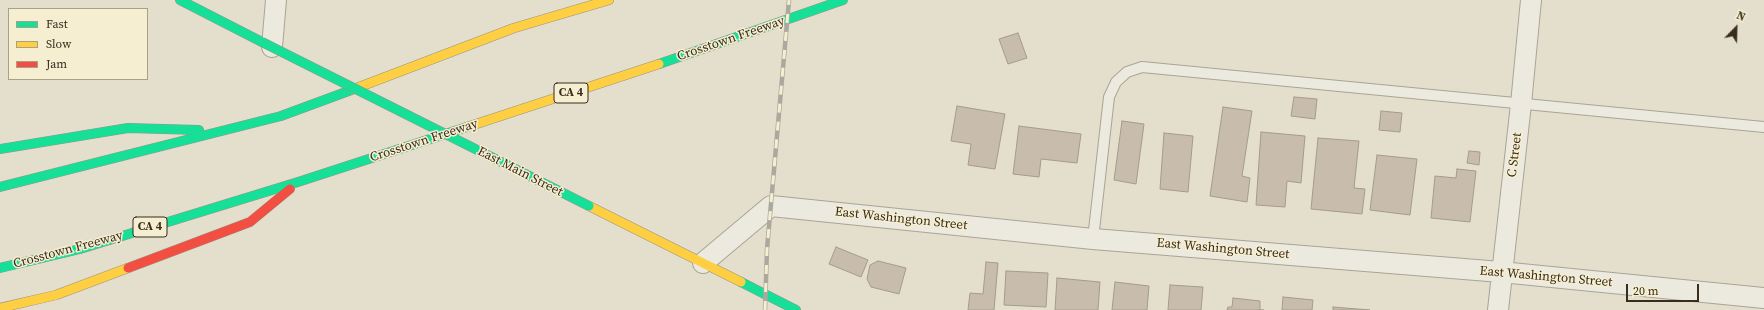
<!DOCTYPE html>
<html>
<head>
<meta charset="utf-8">
<style>
  body { margin:0 }
  #map { position:relative; width:1764px; height:310px; overflow:hidden; background:#e4dfcc; font-family:"Source Serif 4",serif }
  canvas { display:block }
  .legend { position:absolute; left:8px; top:8px; width:140px; height:72px; box-sizing:border-box; background:#f6eed1; border:1px solid #aaa089; margin:0; padding:5px 7px; list-style:none; font-size:12px; color:#382c1d }
  .legend li { display:flex; align-items:center; gap:8px; height:20px }
  .legend b { width:20px; border:1px solid #aaa089 }
  .north { position:absolute; left:1716px; top:8px; width:40px; height:40px; -webkit-text-stroke:3px #f6eed1; paint-order:stroke; rotate:23deg; font-size:11px; font-weight:700; line-height:16px; text-align:center; color:#382c1d }
  .north::after { content:''; display:block; margin:auto; width:14px; height:18px; background:#382c1d; clip-path:polygon(50% 0,100% 100%,50% 72%,0 100%) }
  .scale { position:absolute; left:1626px; top:284px; width:73px; height:18px; box-sizing:border-box; border:2px solid #382c1d; border-top:0; padding-left:5px; font-size:12px; line-height:14px; white-space:nowrap; color:#382c1d; -webkit-text-stroke:3px #f6eed1; paint-order:stroke }
</style>
</head>
<body>
<div id="map">
<canvas width="1764" height="310"></canvas>
<ul class="legend">
<li><b style="height:5px;background:#16e098"></b>Fast</li>
<li><b style="height:5px;background:#ffcf43"></b>Slow</li>
<li><b style="height:5px;background:#f24e42"></b>Jam</li>
</ul>
<div class="north">N</div>
<div class="scale">20 m</div>
</div>
<script>
const context = document.querySelector('canvas').getContext('2d');
context.lineJoin = 'round';
function fill(path, color) { context.fillStyle = color; context.fill(path, 'evenodd'); }
const toPath = rows => new Path2D(rows.map(r => 'M' + r).join(''));
function strokePath(path, color, width, dash) { context.strokeStyle = color; context.lineWidth = width; context.lineCap = dash ? 'butt' : 'round'; context.setLineDash(dash || []); context.stroke(path); }
function label(font, color, halo, rows, align = 'center') {
  context.font = font + ' "Source Serif 4",serif'; context.lineWidth = 3; context.setLineDash([]); context.textBaseline = 'middle'; context.strokeStyle = halo; context.fillStyle = color; for (const [text, x, y, turn = 0] of rows) {
    context.save(); context.translate(x, y); context.rotate((+turn || 0) * Math.PI / 180); context.textAlign = isNaN(turn) ? turn : align; if (halo) context.strokeText(text, 0, 0); context.fillText(text, 0, 0); context.restore();
  }
}
const building = toPath([
  [1018,33,1027,58,1008,64,999,39,1018,33],
  [1294,97,1317,99,1315,119,1291,116,1294,97],
  [957,106,1005,114,995,169,968,165,971,144,951,141,957,106],
  [1223,107,1252,111,1242,176,1250,178,1247,202,1210,196,1223,107],
  [1381,111,1402,113,1400,132,1379,130,1381,111],
  [1122,121,1144,124,1136,184,1114,180,1122,121],
  [1019,126,1081,134,1077,163,1041,159,1039,177,1013,174,1019,126],
  [1261,132,1305,136,1301,183,1287,181,1285,207,1256,205,1261,132],
  [1164,133,1193,136,1188,192,1160,189,1164,133],
  [1318,138,1359,141,1354,188,1365,189,1362,214,1311,209,1318,138],
  [1469,151,1480,152,1479,165,1467,163,1469,151],
  [1377,155,1417,159,1410,215,1370,210,1377,155],
  [1457,169,1476,171,1470,222,1431,218,1435,176,1456,178,1457,169],
  [836,247,868,260,861,277,829,264,836,247],
  [878,261,906,268,899,294,871,287,867,279,870,265,878,261],
  [986,262,998,263,994,310,968,310,970,293,983,294,986,262],
  [1006,271,1048,273,1046,307,1004,305,1006,271],
  [1057,278,1100,282,1098,310,1055,310,1057,278],
  [1115,282,1149,286,1147,310,1112,310,1115,282],
  [1170,285,1203,287,1201,310,1168,310,1170,285],
  [1283,297,1313,300,1312,310,1282,310,1283,297],
  [1233,298,1260,301,1260,310,1264,310,1227,310,1228,307,1232,307,1233,298],
  [1333,307,1370,310,1333,310,1333,307]
]);
const lane = toPath([
  [1093,239,1109,97,1116,82,1127,72,1142,67,1764,127]
]);
const street = toPath([
  [272,47,276,0],
  [703,263,771,206,1093,239,1501,272,1764,298],
  [1498,310,1521,104,1531,0]
]);
const fast = toPath([
  [180,0,262,42],
  [659,64,843,0],
  [0,149,128,128,199,130],
  [0,187,281,116,354,89],
  [0,268,80,249,298,182,467,127],
  [741,282,796,310]
]);
const slow = toPath([
  [354,89,514,28,609,0],
  [467,127,659,64],
  [589,206,741,282],
  [0,308,56,295,128,268]
]);
const jam = toPath([
  [128,268,250,222,290,189]
]);
const rail = toPath([
  [765,310,767,249,789,0]
]);
const fastBridge = toPath([
  [262,42,589,206]
]);
const shields = [
  [571,93,34],
  [150,227,34]
];
const shieldNames = [
  ["CA 4",571,93],
  ["CA 4",150,227]
];
const streetNames = [
  ["Crosstown Freeway",731,39,-19],
  ["Crosstown Freeway",424,141,-18],
  ["C Street",1515,155,-83],
  ["East Main Street",520,172,27],
  ["East Washington Street",901,219,6],
  ["East Washington Street",1223,249,5],
  ["Crosstown Freeway",68,250,-15],
  ["East Washington Street",1546,277,5]
];
fill(building, '#c8bdad');
strokePath(building, '#a59b8b', 1);
strokePath(lane, '#a9a496', 12);
strokePath(street, '#a9a496', 22);
strokePath(fast, '#999385', 10);
strokePath(slow, '#999385', 10);
strokePath(jam, '#999385', 10);
strokePath(lane, '#ece9de', 10);
strokePath(street, '#ece9de', 20);
strokePath(fast, '#16e098', 9);
strokePath(slow, '#ffcf43', 9);
strokePath(jam, '#f24e42', 9);
strokePath(rail, '#aba89e', 4.5);
strokePath(rail, '#f6eed1', 3, [9]);
strokePath(fastBridge, '#999385', 10, []);
strokePath(fastBridge, '#16e098', 9);
for (const [x, y, w] of shields) { const box = new Path2D(); box.roundRect(x - w / 2, y - 10, w, 20, 3); context.fillStyle = '#f6eed1'; context.fill(box); strokePath(box, '#382c1d', 1); }
label('bold 12px', '#382c1d', null, shieldNames);
label('13px', '#382c1d', '#f6eed1', streetNames);
</script>
</body>
</html>
